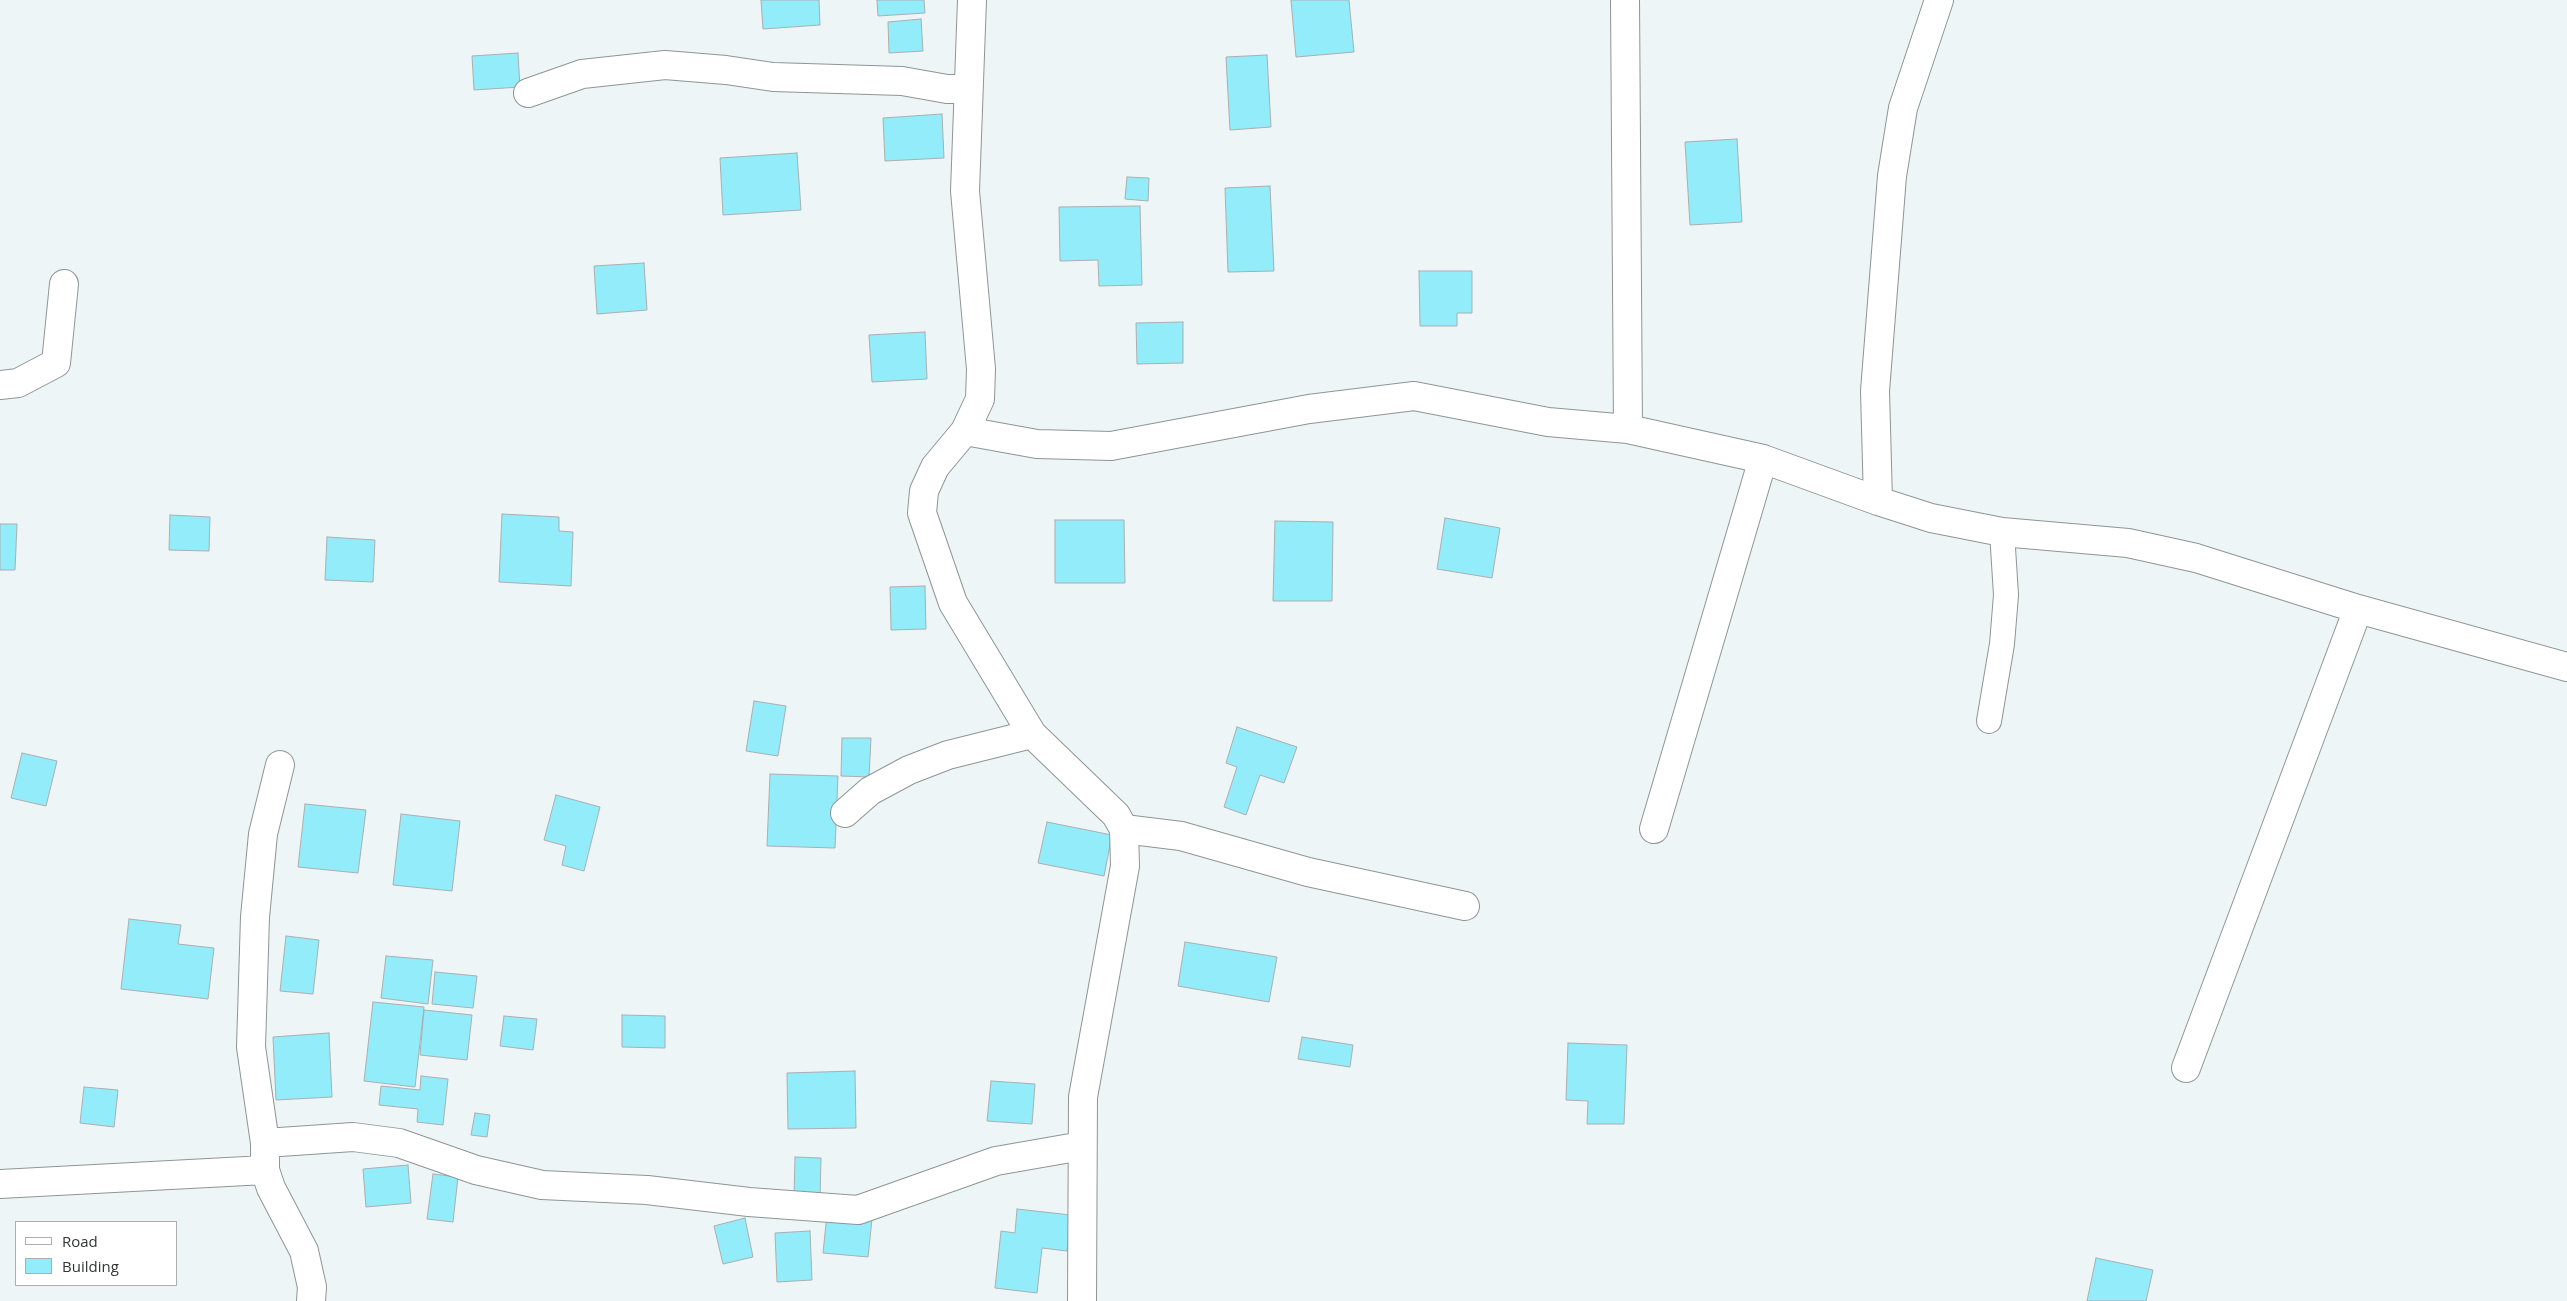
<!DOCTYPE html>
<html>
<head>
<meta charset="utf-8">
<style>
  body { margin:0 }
  #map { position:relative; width:2567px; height:1301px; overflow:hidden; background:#eef5f6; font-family:"Open Sans",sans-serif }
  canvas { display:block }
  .legend { position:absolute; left:15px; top:1221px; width:162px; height:65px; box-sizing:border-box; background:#fff; border:1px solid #adaeae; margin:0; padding:6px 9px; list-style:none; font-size:15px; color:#323535 }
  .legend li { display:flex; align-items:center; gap:10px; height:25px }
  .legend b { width:25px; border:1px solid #adaeae }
</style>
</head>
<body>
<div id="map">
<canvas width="2567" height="1301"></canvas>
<ul class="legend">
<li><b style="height:6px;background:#fff"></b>Road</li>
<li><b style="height:14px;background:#93ecfa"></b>Building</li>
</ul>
</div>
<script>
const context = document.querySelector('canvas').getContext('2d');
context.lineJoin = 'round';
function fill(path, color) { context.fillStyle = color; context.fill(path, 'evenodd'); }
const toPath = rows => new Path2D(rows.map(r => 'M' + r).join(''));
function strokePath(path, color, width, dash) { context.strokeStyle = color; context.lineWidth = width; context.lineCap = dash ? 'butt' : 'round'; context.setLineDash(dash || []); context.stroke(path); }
const building = toPath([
  [761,0,819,0,820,25,763,29,761,0],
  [877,0,924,0,925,13,878,16,877,0],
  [1291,0,1349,0,1354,52,1296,57,1291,0],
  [921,19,923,51,889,53,888,22,921,19],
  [518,53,520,87,474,90,472,56,518,53],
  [1267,55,1271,127,1230,130,1226,57,1267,55],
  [942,114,944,158,885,161,883,118,942,114],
  [1737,139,1742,222,1690,225,1685,142,1737,139],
  [797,153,801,210,723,215,720,158,797,153],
  [1127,177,1149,178,1148,201,1125,199,1127,177],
  [1270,186,1274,271,1228,272,1225,188,1270,186],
  [1140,206,1142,285,1099,286,1098,260,1060,261,1059,207,1140,206],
  [644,263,647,310,597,314,594,266,644,263],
  [1419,271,1472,271,1472,313,1457,313,1457,326,1420,326,1419,271],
  [1183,322,1183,363,1137,364,1136,323,1183,322],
  [925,332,927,379,872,382,869,335,925,332],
  [502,514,559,517,559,531,573,532,571,586,499,582,502,514],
  [170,515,210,517,209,551,169,550,170,515],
  [1445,518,1500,528,1492,578,1437,569,1445,518],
  [1055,520,1124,520,1125,583,1055,583,1055,520],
  [1275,521,1333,522,1332,601,1273,601,1275,521],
  [0,524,17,524,15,570,0,570,0,524],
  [327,537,375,540,373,582,325,580,327,537],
  [925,586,926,629,891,630,890,587,925,586],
  [754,701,786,706,778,756,746,751,754,701],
  [1237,727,1297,747,1284,783,1260,775,1246,815,1224,807,1237,767,1226,763,1237,727],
  [842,738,871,738,869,777,841,776,842,738],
  [22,753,57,761,46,806,11,798,22,753],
  [770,774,838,776,835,848,767,846,770,774],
  [556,795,600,807,584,871,562,865,566,846,544,840,556,795],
  [305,804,366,810,358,873,298,867,305,804],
  [401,814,460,821,452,891,393,885,401,814],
  [1047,822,1112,835,1104,876,1038,863,1047,822],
  [129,919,181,925,178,944,214,948,208,999,121,989,129,919],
  [286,936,319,940,313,994,280,991,286,936],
  [1185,942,1277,957,1269,1002,1178,986,1185,942],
  [386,956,433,960,428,1004,381,998,386,956],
  [435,972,477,976,473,1008,432,1004,435,972],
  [373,1002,424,1007,415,1087,364,1081,373,1002],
  [424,1010,472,1015,467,1060,420,1055,424,1010],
  [622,1015,665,1016,665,1048,622,1047,622,1015],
  [504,1016,537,1019,533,1050,500,1046,504,1016],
  [329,1033,332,1097,276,1100,273,1037,329,1033],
  [1302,1037,1353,1045,1350,1067,1298,1059,1302,1037],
  [1568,1043,1627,1045,1624,1124,1587,1124,1588,1101,1566,1100,1568,1043],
  [855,1071,856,1128,788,1129,787,1073,855,1071],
  [421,1076,448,1079,443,1125,417,1122,418,1109,379,1105,381,1086,420,1090,421,1076],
  [991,1081,1035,1084,1032,1124,987,1121,991,1081],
  [84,1087,118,1090,114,1127,80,1123,84,1087],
  [475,1113,490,1115,487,1137,471,1135,475,1113],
  [795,1157,821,1158,820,1197,794,1197,795,1157],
  [408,1165,411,1203,366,1207,363,1169,408,1165],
  [433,1174,458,1177,453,1222,427,1219,433,1174],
  [1017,1209,1071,1215,1067,1251,1042,1248,1037,1293,995,1288,1001,1231,1015,1233,1017,1209],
  [827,1214,872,1219,868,1257,823,1253,827,1214],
  [745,1218,753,1257,723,1264,714,1226,745,1218],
  [810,1231,812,1280,777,1282,775,1233,810,1231],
  [2096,1258,2153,1270,2146,1301,2087,1301,2096,1258]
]);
const service = toPath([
  [1989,721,2002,644,2006,595,2002,532]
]);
const minor = toPath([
  [972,0,965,191,981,369,980,399,965,431,935,467,924,491,922,513,953,603,1032,734,1116,815,1124,829,1125,866,1083,1097,1082,1301],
  [1625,0,1628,429],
  [528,93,582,74,665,65,726,70,773,77,902,81,947,89,967,89],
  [0,385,18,383,56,363,64,284],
  [965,431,1037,444,1111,446,1309,409,1414,396,1548,422,1628,429,1763,459,1878,501,1931,518,2002,532,2128,543,2196,558,2358,609,2567,667],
  [1878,501,1875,391,1892,176,1903,108,1939,0],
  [845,813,870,791,909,770,948,755,1032,734],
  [1124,829,1181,836,1308,872,1465,906],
  [1654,829,1763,459],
  [2186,1068,2358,609],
  [265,1143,353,1137,399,1143,476,1170,542,1185,647,1190,749,1202,858,1210,996,1161,1082,1146],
  [265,1170,271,1188,304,1251,312,1287,311,1301],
  [0,1184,265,1170,265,1143,251,1047,255,917,263,834,280,765]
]);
fill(building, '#93ecfa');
strokePath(building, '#a9afb1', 1);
strokePath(service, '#8f9596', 26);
strokePath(minor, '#8f9596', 30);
strokePath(service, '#fff', 24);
strokePath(minor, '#fff', 28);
</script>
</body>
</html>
